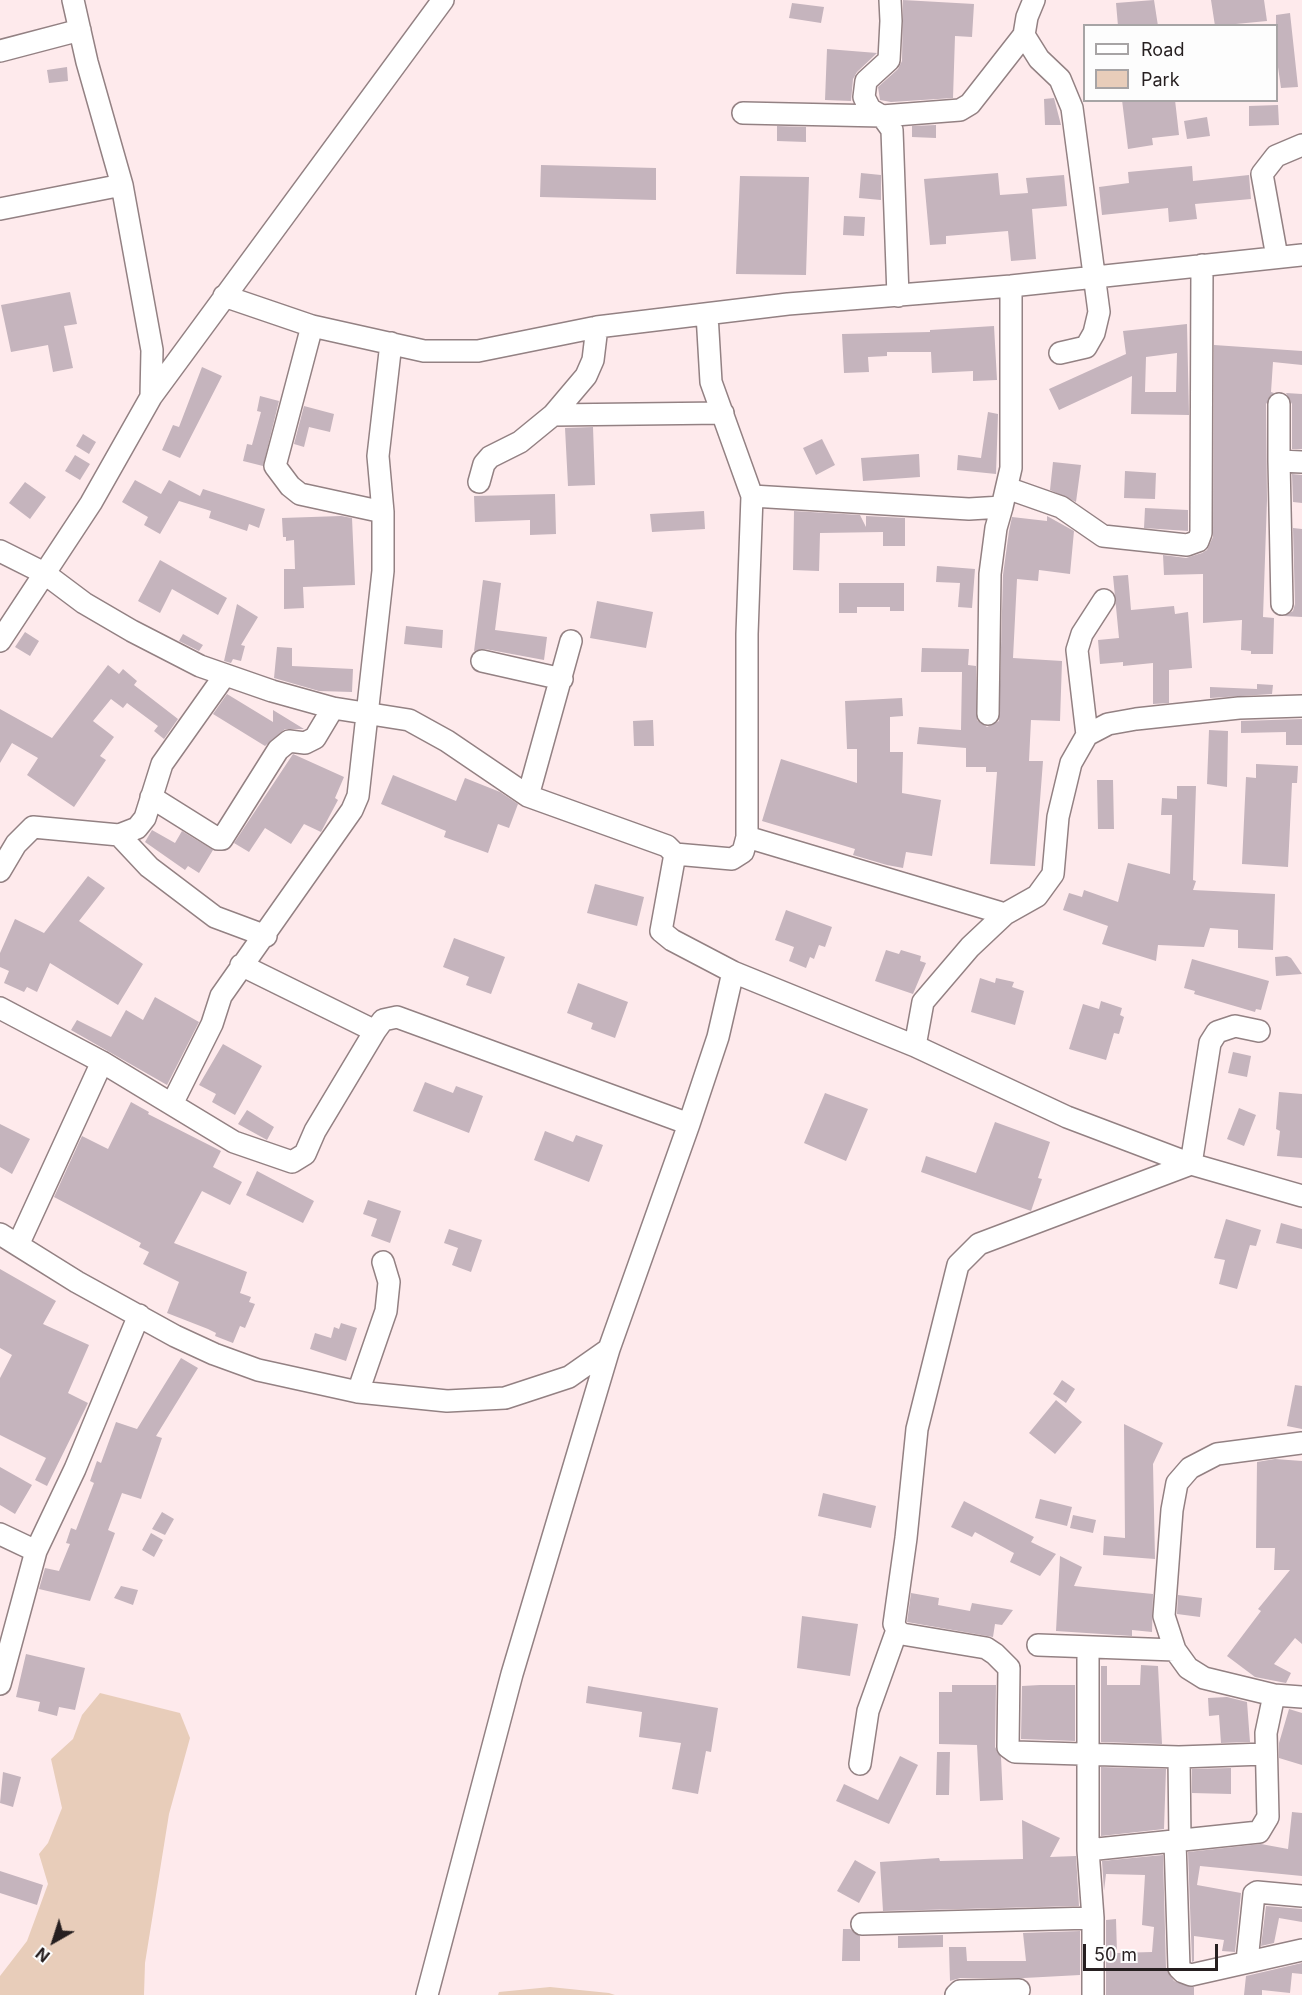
<!DOCTYPE html>
<html>
<head>
<meta charset="utf-8">
<style>
  body { margin:0 }
  #map { position:relative; width:1302px; height:1995px; overflow:hidden; background:#feeaec; font-family:Inter,sans-serif }
  canvas { display:block }
  .legend { position:absolute; left:1083px; top:24px; width:195px; height:78px; box-sizing:border-box; background:#fdfdfd; border:2px solid #a7a4a5; margin:0; padding:8px 10px; list-style:none; font-size:18px; color:#261f20 }
  .legend li { display:flex; align-items:center; gap:12px; height:30px }
  .legend b { width:30px; border:2px solid #a7a4a5 }
  .north { position:absolute; left:24px; top:1911px; width:60px; height:60px; -webkit-text-stroke:4px #fdfdfd; paint-order:stroke; rotate:219deg; font-size:16px; font-weight:700; line-height:24px; text-align:center; color:#261f20 }
  .north::after { content:''; display:block; margin:auto; width:21px; height:27px; background:#261f20; clip-path:polygon(50% 0,100% 100%,50% 72%,0 100%) }
  .scale { position:absolute; left:1083px; top:1944px; width:135px; height:27px; box-sizing:border-box; border:3px solid #261f20; border-top:0; padding-left:8px; font-size:18px; line-height:21px; white-space:nowrap; color:#261f20; -webkit-text-stroke:4px #fdfdfd; paint-order:stroke }
</style>
</head>
<body>
<div id="map">
<canvas width="1302" height="1995"></canvas>
<ul class="legend">
<li><b style="height:8px;background:#fff"></b>Road</li>
<li><b style="height:16px;background:#e8cdba"></b>Park</li>
</ul>
<div class="north">N</div>
<div class="scale">50 m</div>
</div>
<script>
const context = document.querySelector('canvas').getContext('2d');
context.lineJoin = 'round';
function fill(path, color) { context.fillStyle = color; context.fill(path, 'evenodd'); }
const toPath = rows => new Path2D(rows.map(r => 'M' + r).join(''));
function strokePath(path, color, width, dash) { context.strokeStyle = color; context.lineWidth = width; context.lineCap = dash ? 'butt' : 'round'; context.setLineDash(dash || []); context.stroke(path); }
const green = toPath([
  [100,1693,180,1713,190,1738,169,1814,145,1963,144,1995,0,1995,0,1976,27,1941,48,1884,39,1854,48,1843,62,1808,51,1759,73,1739,82,1715],
  [550,1987,609,1993,615,1995,498,1995,499,1992]
]);
const building = toPath([
  [903,0,974,4,972,37,955,36,953,98,891,102,880,100,878,87,898,69,902,61],
  [1154,0,1158,26,1118,26,1116,3],
  [1211,0,1264,0,1267,21,1215,26],
  [792,3,824,7,821,23,789,18],
  [1290,13,1298,87,1281,88,1276,53,1276,15],
  [827,49,877,53,857,72,853,79,851,101,825,100],
  [67,67,68,81,49,83,47,70],
  [1054,98,1061,125,1045,125,1044,99],
  [1122,100,1175,100,1179,135,1152,138,1153,145,1128,149],
  [1278,105,1279,125,1249,126,1249,106],
  [1207,117,1210,136,1187,139,1184,121],
  [936,125,936,138,912,137,912,126],
  [777,126,806,127,806,142,777,141],
  [541,165,656,168,656,200,540,197],
  [1192,166,1193,181,1249,175,1251,199,1195,204,1197,219,1169,222,1168,208,1102,215,1099,187,1129,183,1128,172],
  [861,173,881,175,881,200,859,198],
  [998,173,1000,195,1028,193,1026,178,1064,175,1067,206,1032,209,1036,259,1011,261,1008,231,946,236,946,244,930,245,924,179],
  [740,176,809,177,806,275,736,274],
  [844,216,865,217,864,236,843,235],
  [70,292,77,324,64,326,73,368,53,372,48,345,11,352,1,305],
  [1187,324,1189,415,1131,414,1132,376,1059,410,1049,389,1126,354,1123,331],
  [1177,353,1176,392,1145,392,1146,357],
  [994,326,997,380,973,381,973,371,932,373,931,352,887,352,887,356,868,357,869,372,844,373,842,334,930,332,930,330],
  [1214,345,1302,351,1302,365,1273,362,1271,392,1274,393,1266,404,1267,500,1263,617,1274,618,1273,654,1251,654,1251,651,1241,650,1242,620,1203,623,1203,574,1164,575,1163,555,1186,558,1202,553,1207,550,1213,537],
  [202,367,222,376,180,458,162,450,173,425,179,427],
  [1286,393,1302,394,1302,449,1292,449,1292,404],
  [260,396,279,401,263,466,243,461,247,444,252,445,261,412,257,411],
  [304,406,334,414,330,432,309,427,304,447,294,444],
  [988,412,998,414,996,474,957,470,958,455,981,458],
  [593,427,595,485,568,486,565,428],
  [83,434,96,442,89,454,76,446],
  [822,439,835,465,816,475,803,448],
  [919,454,920,477,863,481,861,458],
  [75,455,90,464,80,480,65,471],
  [1053,462,1081,465,1076,502,1050,490],
  [1125,471,1156,473,1155,499,1124,498],
  [1292,474,1302,475,1302,503,1293,502],
  [135,480,161,494,169,480,200,496,203,489,265,509,259,528,249,524,247,531,209,518,211,511,179,501,160,534,144,525,148,517,122,502],
  [25,482,46,497,30,519,9,503],
  [555,494,556,534,530,535,530,520,475,522,474,496],
  [1145,508,1188,510,1188,531,1144,528],
  [704,511,705,529,652,532,650,514],
  [794,511,860,515,866,527,866,516,905,518,905,546,883,546,883,532,820,533,819,571,793,570],
  [341,516,352,518,355,585,303,587,304,608,284,609,284,569,295,569,294,540,286,541,286,537,283,537,282,518],
  [1047,516,1074,531,1070,574,1039,570,1038,581,1017,579,1013,658,1062,661,1060,721,1031,720,1029,761,1043,761,1035,866,990,864,997,772,986,772,986,767,966,767,966,748,917,744,919,727,961,730,962,672,921,672,922,648,969,649,968,665,976,666,977,720,987,727,999,721,1003,575,1009,531,1012,517,1047,521],
  [1293,528,1302,529,1302,617,1284,616,1293,611,1295,604],
  [160,560,227,598,218,615,172,589,160,613,138,601],
  [937,566,975,569,972,608,958,607,960,583,936,582],
  [1128,575,1131,610,1174,606,1175,614,1188,612,1192,668,1169,670,1169,703,1153,704,1153,663,1123,666,1123,662,1100,664,1098,640,1119,638,1113,576],
  [483,580,501,583,495,630,547,637,544,660,485,649,474,651],
  [839,583,904,583,904,611,890,611,890,607,857,607,857,613,839,613],
  [597,601,653,612,646,648,590,638],
  [237,604,258,617,241,645,245,646,241,661,233,659,231,663,224,661],
  [406,626,443,630,442,648,404,644],
  [25,632,39,641,30,656,15,647],
  [183,634,203,645,199,651,179,641],
  [277,647,292,648,292,666,353,669,352,692,319,691,274,678],
  [108,665,119,674,123,669,137,681,134,685,178,719,164,739,154,731,158,726,127,703,123,708,111,699,93,721,114,737,100,756,106,760,74,807,27,775,38,758,12,743,0,763,0,709,52,738],
  [1257,684,1273,685,1272,694,1210,698,1210,687,1257,689],
  [227,694,273,722,273,710,304,729,285,729,265,746,213,714],
  [902,698,903,716,890,717,890,752,903,752,902,793,941,800,932,856,906,852,903,868,887,865,853,855,855,849,762,821,781,759,857,783,857,749,847,749,845,701],
  [1302,719,1302,745,1286,745,1286,732,1241,733,1241,721],
  [653,720,654,746,634,746,633,721],
  [1209,730,1228,731,1227,787,1207,784],
  [293,754,344,777,335,798,338,800,321,832,304,824,291,844,265,828,249,852,234,843],
  [1256,764,1298,766,1297,783,1292,783,1288,867,1242,864,1246,777,1256,778],
  [393,775,456,801,465,778,500,792,518,804,509,828,498,824,488,853,444,837,446,831,381,804],
  [1097,780,1113,780,1114,829,1098,829],
  [1177,786,1196,786,1193,880,1196,881,1193,890,1275,894,1273,950,1238,948,1238,930,1210,928,1204,947,1158,945,1156,961,1102,944,1108,926,1063,910,1069,893,1082,897,1084,890,1118,902,1128,863,1170,874,1172,815,1161,815,1162,798,1177,799],
  [152,830,175,843,182,831,213,850,199,873,188,866,185,870,145,842],
  [88,876,105,888,79,921,143,964,118,1005,50,963,37,992,27,987,24,992,4,983,9,971,0,967,0,953,15,919,44,933],
  [595,884,644,897,637,926,587,913],
  [786,910,832,927,825,947,819,945,814,959,810,957,806,968,789,961,794,947,775,940],
  [454,938,505,957,491,994,466,985,469,977,443,967],
  [886,950,899,954,901,950,921,956,920,961,926,963,913,994,875,981],
  [1287,956,1291,958,1302,974,1276,976,1275,957],
  [1192,959,1269,981,1261,1010,1256,1009,1255,1012,1194,994,1195,991,1184,988],
  [980,978,995,983,996,978,1014,982,1012,987,1024,991,1015,1025,971,1012],
  [578,983,628,1002,615,1038,591,1029,593,1023,567,1013],
  [155,997,199,1022,167,1085,71,1030,77,1020,111,1037,126,1010,143,1020],
  [1101,1001,1122,1008,1120,1015,1124,1017,1119,1034,1114,1033,1106,1060,1069,1049,1083,1004,1099,1009],
  [223,1044,262,1066,235,1115,212,1102,216,1094,199,1085],
  [1233,1052,1251,1056,1247,1077,1228,1073],
  [425,1082,453,1093,456,1086,483,1096,469,1133,413,1111],
  [1279,1092,1302,1094,1302,1158,1277,1156,1280,1131,1276,1129],
  [825,1093,868,1109,846,1161,804,1143],
  [131,1102,149,1112,148,1114,221,1151,213,1167,242,1182,230,1205,202,1191,174,1243,247,1272,240,1293,251,1297,249,1302,255,1304,245,1328,240,1326,233,1343,215,1336,216,1333,208,1329,167,1313,179,1282,143,1264,149,1252,139,1247,141,1243,54,1197,82,1136,108,1149],
  [1239,1108,1256,1115,1244,1146,1227,1139],
  [247,1110,274,1127,267,1140,238,1124],
  [995,1122,1050,1142,1038,1178,1042,1179,1031,1211,921,1172,926,1156,976,1173],
  [0,1124,30,1139,12,1174,0,1167],
  [545,1131,573,1142,576,1135,603,1145,589,1182,534,1160],
  [257,1171,314,1201,303,1223,246,1195],
  [368,1200,401,1211,390,1243,371,1236,377,1219,363,1214],
  [1226,1219,1261,1230,1256,1246,1250,1245,1237,1289,1219,1284,1225,1260,1214,1258],
  [1281,1223,1302,1229,1302,1249,1276,1243],
  [449,1229,482,1240,471,1272,452,1265,458,1248,444,1243],
  [0,1269,56,1301,43,1324,89,1345,68,1393,88,1403,47,1486,35,1480,46,1458,0,1435,0,1378,12,1355,0,1348],
  [341,1323,357,1328,346,1361,310,1349,315,1333,331,1338,334,1327,339,1329],
  [181,1358,198,1368,156,1436,162,1438,141,1499,122,1493,108,1530,115,1533,90,1601,39,1589,45,1568,59,1571,70,1544,66,1543,71,1528,76,1530,94,1483,90,1481,97,1461,101,1463,116,1422,137,1429],
  [1062,1380,1075,1389,1066,1403,1053,1394],
  [1295,1385,1302,1386,1302,1429,1287,1426],
  [1056,1400,1082,1422,1055,1454,1029,1433],
  [1124,1424,1163,1443,1153,1464,1155,1559,1103,1555,1104,1536,1125,1538],
  [1275,1459,1302,1461,1302,1644,1295,1638,1274,1664,1291,1673,1286,1683,1255,1677,1227,1656,1261,1611,1258,1609,1290,1570,1274,1570,1275,1548,1256,1548,1257,1462],
  [0,1467,32,1485,15,1514,0,1505],
  [823,1493,876,1506,871,1528,818,1516],
  [1040,1499,1072,1507,1067,1526,1035,1518],
  [964,1501,1034,1537,1031,1542,1056,1554,1040,1576,1010,1562,1014,1553,975,1532,972,1537,951,1527],
  [162,1512,174,1519,165,1535,152,1529],
  [1073,1515,1096,1520,1093,1533,1070,1528],
  [151,1533,163,1540,154,1557,142,1550],
  [1060,1556,1082,1567,1074,1586,1153,1594,1152,1632,1132,1630,1132,1636,1056,1631],
  [121,1586,138,1590,133,1605,114,1598],
  [911,1593,939,1598,938,1605,970,1611,972,1603,1013,1610,1002,1625,995,1624,993,1637,907,1622],
  [1178,1595,1202,1598,1200,1617,1177,1614],
  [802,1616,858,1624,850,1676,797,1668],
  [26,1654,85,1668,75,1710,59,1707,57,1716,38,1711,40,1702,16,1697],
  [1141,1665,1158,1666,1162,1744,1101,1742,1101,1666,1107,1666,1107,1685,1140,1685],
  [952,1685,996,1685,995,1747,1001,1757,1003,1800,980,1801,977,1745,939,1744,939,1692,952,1692],
  [1040,1685,1075,1685,1075,1741,1021,1739,1022,1686],
  [588,1686,718,1708,711,1752,706,1751,698,1794,672,1789,681,1743,639,1737,642,1712,586,1703],
  [1227,1697,1247,1702,1250,1742,1221,1743,1219,1715,1209,1716,1208,1698],
  [1289,1709,1302,1713,1302,1765,1279,1758,1279,1743],
  [937,1752,950,1752,949,1795,936,1795],
  [900,1756,918,1765,889,1824,836,1801,844,1784,878,1800],
  [1101,1767,1166,1769,1164,1829,1101,1836],
  [1231,1768,1231,1794,1192,1793,1192,1769],
  [3,1772,21,1777,13,1807,0,1803],
  [1292,1812,1302,1813,1302,1876,1200,1866,1197,1885,1241,1893,1235,1952,1222,1951,1224,1940,1194,1936,1194,1961,1192,1962,1188,1852,1261,1844,1288,1849],
  [1022,1820,1060,1838,1050,1857,1076,1856,1079,1906,883,1911,880,1862,939,1858,940,1861,1023,1859],
  [1163,1855,1166,1968,1174,1981,1194,1987,1194,1995,1106,1995,1106,1920,1116,1919,1117,1953,1152,1952,1154,1927,1142,1925,1145,1875,1106,1874,1104,1891,1102,1861],
  [855,1860,876,1872,859,1903,837,1891],
  [0,1871,43,1885,37,1905,0,1893],
  [1266,1906,1302,1909,1302,1922,1279,1918,1274,1943,1261,1946],
  [843,1929,850,1929,860,1936,860,1961,842,1961],
  [1080,1931,1080,1975,1024,1978,960,1978,950,1981,949,1947,966,1947,967,1961,1026,1961,1023,1933],
  [943,1935,943,1947,898,1948,898,1936],
  [1302,1963,1302,1974,1292,1973,1290,1993,1262,1990,1262,1995,1244,1995,1246,1976]
]);
const minor = toPath([
  [890,0,891,21,889,60,866,81,864,97,870,109,882,116,892,130,898,296],
  [1034,0,1027,17,1024,35,1039,59,1060,79,1072,108,1099,312,1094,333,1086,347,1060,353],
  [0,51,80,30],
  [743,113,882,116,960,110,970,104,1024,35],
  [0,209,122,185],
  [1277,257,1262,174,1276,156,1302,145],
  [224,296,312,326,424,351,478,351,597,327,788,304,1011,286,1302,255],
  [312,326,275,466,290,486,300,494,383,512],
  [151,397,443,0],
  [1279,404,1279,461],
  [553,415,723,413],
  [479,482,484,464,490,457,520,442,553,415,586,376,593,360,597,327],
  [1007,488,1061,507,1103,536,1187,545,1198,541,1201,533,1202,265],
  [752,496,969,509,1002,507,1011,468,1011,286],
  [0,551,44,573,84,603,132,631,200,666,272,691,333,708,409,720,447,741,528,796,667,846,675,854,661,931,672,940,733,972,915,1046,1067,1117,1191,1164,1302,1196],
  [1282,604,1279,461,1302,462],
  [0,641,91,503,151,397,152,350,122,185,87,62,73,0],
  [482,661,562,679],
  [988,714,990,574,996,528,1002,507],
  [1087,735,1077,650,1082,634,1104,600],
  [528,796,571,641],
  [151,797,218,839,222,839,278,750,289,741,305,743,315,738,333,708],
  [119,835,149,867,215,917,266,936],
  [747,837,1005,914],
  [675,854,732,859,743,852,747,837,747,634,752,496,711,382,707,314],
  [0,871,16,844,33,827,119,835,137,828,145,818,162,764,225,675],
  [241,965,375,1031],
  [0,1008,102,1062,234,1142,292,1162,305,1154,315,1131,375,1031,383,1020,397,1017,689,1124],
  [915,1046,923,1002,970,947,1005,914,1037,896,1053,874,1058,817,1071,763,1087,735,1108,724,1136,719,1239,708,1302,706],
  [172,1104,212,1024,221,996,352,810,358,796,383,571,383,512,378,456,391,343],
  [0,1234,77,1282,175,1336,214,1354,258,1370,358,1392,447,1401,505,1398,569,1377,609,1349],
  [18,1245,102,1062],
  [358,1392,386,1311,389,1282,383,1262],
  [1302,1443,1217,1454,1190,1468,1177,1483,1172,1510,1164,1616,1175,1650,1188,1668,1204,1678,1274,1695,1302,1697],
  [0,1534,36,1551],
  [897,1630,902,1634,986,1648,995,1654,1009,1668,1008,1747,1015,1752,1179,1757],
  [1038,1645,1175,1650],
  [1088,1647,1088,1850,1093,1918,1093,1995],
  [0,1684,36,1551,75,1469,139,1315],
  [860,1764,868,1711,897,1630,894,1624,906,1538,917,1429,958,1265,979,1244,1191,1164,1210,1043,1217,1032,1235,1026,1259,1031],
  [1175,1841,1179,1968,1183,1972,1191,1975,1302,1950],
  [1180,1841,1179,1757,1265,1754],
  [1088,1850,1259,1832,1268,1817,1266,1733,1274,1695],
  [862,1924,1093,1918],
  [1247,1961,1254,1894,1257,1892,1302,1896],
  [427,1995,512,1674,609,1349,689,1124,718,1037,733,972],
  [956,1995,960,1991,1019,1990]
]);
fill(green, '#e8cdba');
fill(building, '#c5b4bd');
strokePath(minor, '#938183', 24);
strokePath(minor, '#fff', 21);
</script>
</body>
</html>
